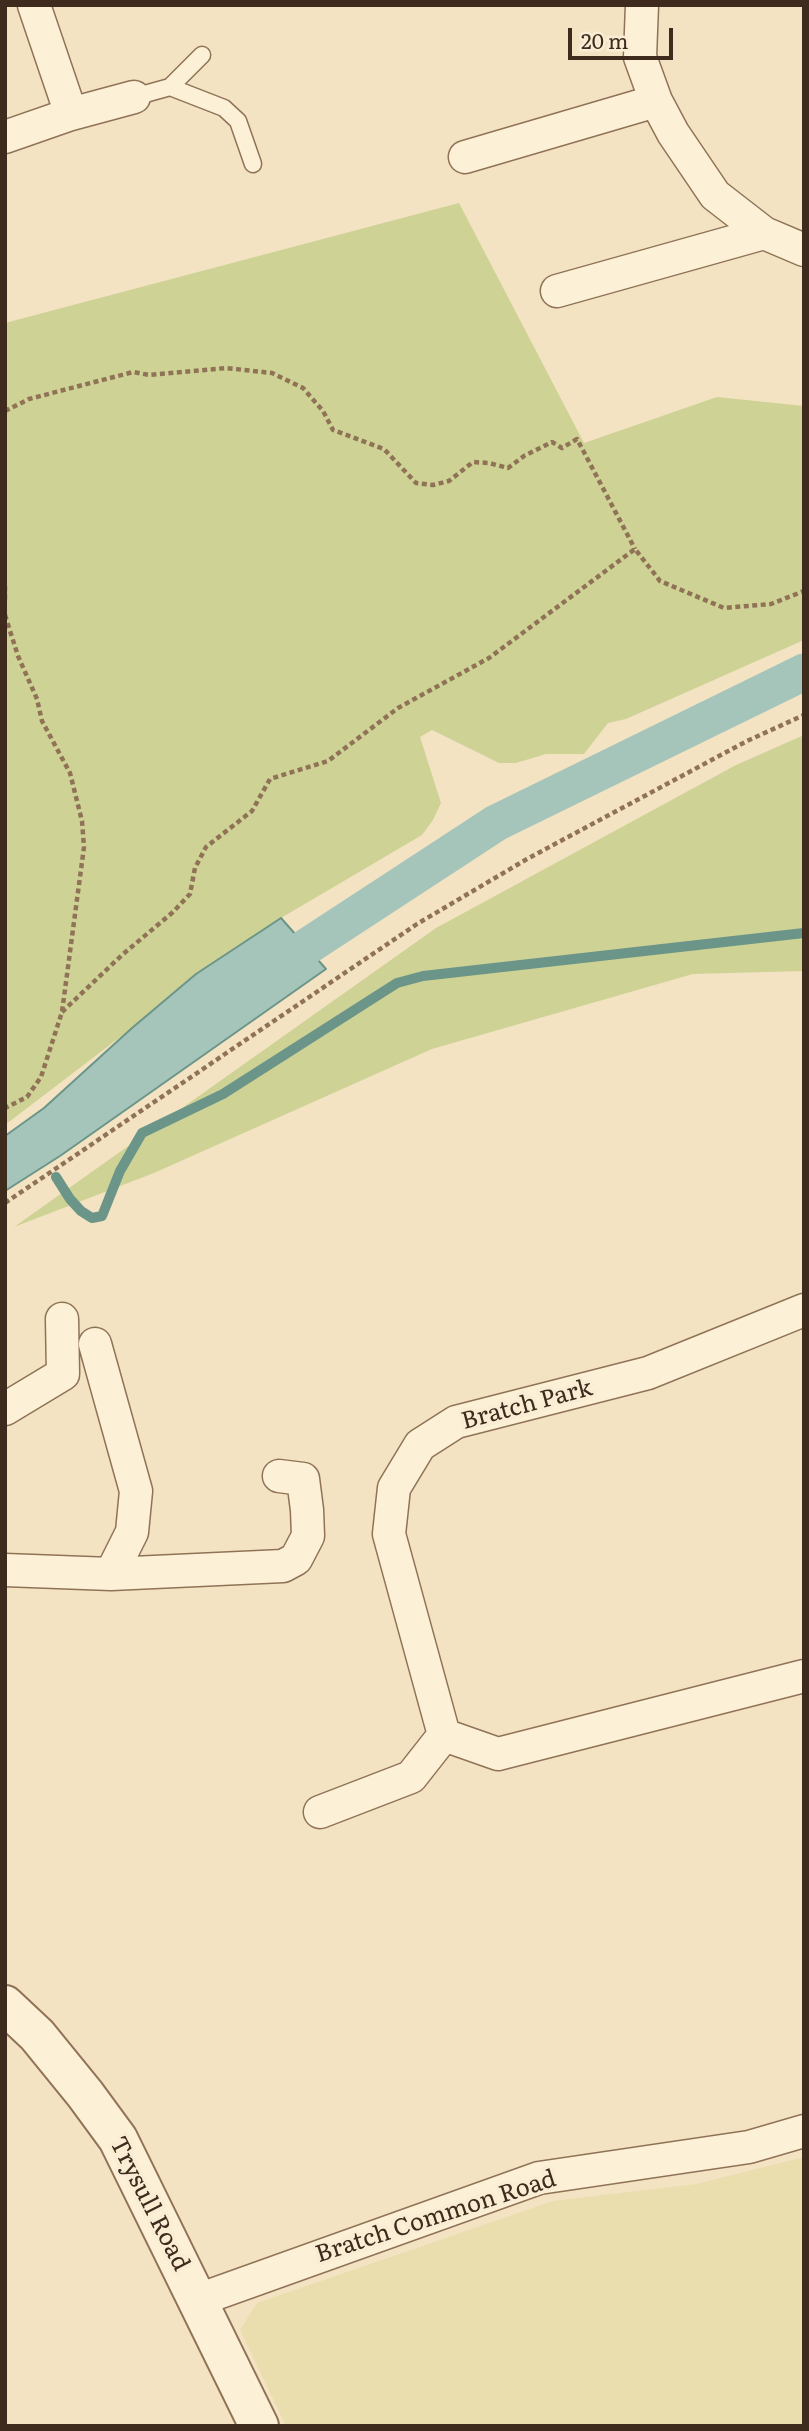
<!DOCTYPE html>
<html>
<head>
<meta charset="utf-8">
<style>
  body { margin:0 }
  #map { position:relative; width:809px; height:2431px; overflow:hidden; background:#f3e3c3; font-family:Literata,serif }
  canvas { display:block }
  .frame { position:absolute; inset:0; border:7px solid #3e2b1d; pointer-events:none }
  .scale { position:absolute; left:568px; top:28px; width:105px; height:32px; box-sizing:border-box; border:4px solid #3e2b1d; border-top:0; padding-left:9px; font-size:21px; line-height:24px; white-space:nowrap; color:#3e2b1d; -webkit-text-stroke:5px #f9edd3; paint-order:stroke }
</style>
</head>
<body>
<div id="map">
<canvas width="809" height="2431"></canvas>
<div class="frame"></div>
<div class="scale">20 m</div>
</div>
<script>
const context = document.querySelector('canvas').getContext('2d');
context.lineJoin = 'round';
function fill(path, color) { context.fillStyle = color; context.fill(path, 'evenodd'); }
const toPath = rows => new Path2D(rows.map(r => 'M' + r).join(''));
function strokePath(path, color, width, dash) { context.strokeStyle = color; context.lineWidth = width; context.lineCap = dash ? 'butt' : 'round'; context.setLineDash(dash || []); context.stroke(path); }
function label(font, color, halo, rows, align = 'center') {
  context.font = font + ' Literata,serif'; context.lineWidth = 7; context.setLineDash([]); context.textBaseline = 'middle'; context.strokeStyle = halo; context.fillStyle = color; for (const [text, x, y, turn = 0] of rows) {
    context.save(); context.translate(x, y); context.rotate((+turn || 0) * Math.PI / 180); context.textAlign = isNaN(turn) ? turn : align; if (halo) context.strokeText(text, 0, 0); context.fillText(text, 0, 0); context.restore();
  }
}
const farmland = toPath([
  [804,2157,804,2426,286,2426,240,2330,257,2303,553,2201,696,2184]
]);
const green = toPath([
  [459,203,584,443,717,397,804,406,804,640,626,719,608,723,584,754,546,754,516,763,499,763,432,730,420,737,441,803,433,820,422,835,281,918,196,974,132,1028,5,1125,5,323],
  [804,735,804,971,693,974,432,1049,154,1173,14,1227,436,928,736,765]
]);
const water = toPath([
  [281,918,326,969,60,1156,5,1191,5,1136,44,1108,132,1028,196,974,281,918]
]);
const stream = toPath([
  [56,1177,70,1199,81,1211,92,1218,102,1216,120,1171,142,1133,223,1094,397,983,423,976,804,933]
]);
const canal = toPath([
  [265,974,496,823,804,672]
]);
const path = toPath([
  [5,411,29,399,133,372,149,375,226,368,272,373,303,388,323,411,333,430,384,449,416,483,433,485,449,481,473,462,489,463,508,468,524,456,552,442,562,448,577,439,635,549],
  [5,586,5,603],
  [5,615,18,656,37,699,42,721,70,773,82,821,84,847,62,1012,41,1077,27,1097,5,1108],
  [62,1012,122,955,173,912,190,894,195,868,206,847,252,811,270,779,328,761,398,708,489,658,635,549,660,581,724,608,771,604,804,591],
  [5,1203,417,924,527,859,747,741,804,715]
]);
const service = toPath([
  [170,87,202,55],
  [134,97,170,87,224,108,238,121,253,164]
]);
const minor = toPath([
  [34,5,71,114],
  [642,5,640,57,656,101,673,133,715,195,764,233,804,250],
  [5,137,71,114,134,97],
  [465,157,656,101],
  [557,291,764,233],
  [804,1310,648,1373,456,1422,420,1445,394,1488,389,1534,444,1735,498,1754,804,1676],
  [5,1409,63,1374,62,1319],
  [5,1570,111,1574,132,1532,136,1491,95,1344],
  [111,1574,283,1566,296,1559,308,1536,307,1510,303,1479,279,1476],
  [320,1812,411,1777,444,1735],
  [198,2300,539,2178,749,2147,804,2131]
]);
const tertiary = toPath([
  [5,2005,37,2035,85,2094,118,2139,259,2426]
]);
const streetNames = [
  ["Bratch Park",527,1405,-15],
  ["Trysull Road",149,2204,63],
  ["Bratch Common Road",436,2217,-18]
];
fill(farmland, '#eadeaf');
fill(green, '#ced395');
fill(water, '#a5c5bb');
strokePath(water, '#6b9589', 2);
strokePath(stream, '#6b9589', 10);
strokePath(canal, '#a5c5bb', 37);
strokePath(service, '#907357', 19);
strokePath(minor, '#907357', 35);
strokePath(tertiary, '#907357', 42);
strokePath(path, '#907357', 4.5, [5, 3.5]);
strokePath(service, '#fcf0d7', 16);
strokePath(minor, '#fcf0d7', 32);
strokePath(tertiary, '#fcf0d7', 38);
label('24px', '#3e2b1d', '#f9edd3', streetNames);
</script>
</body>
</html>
